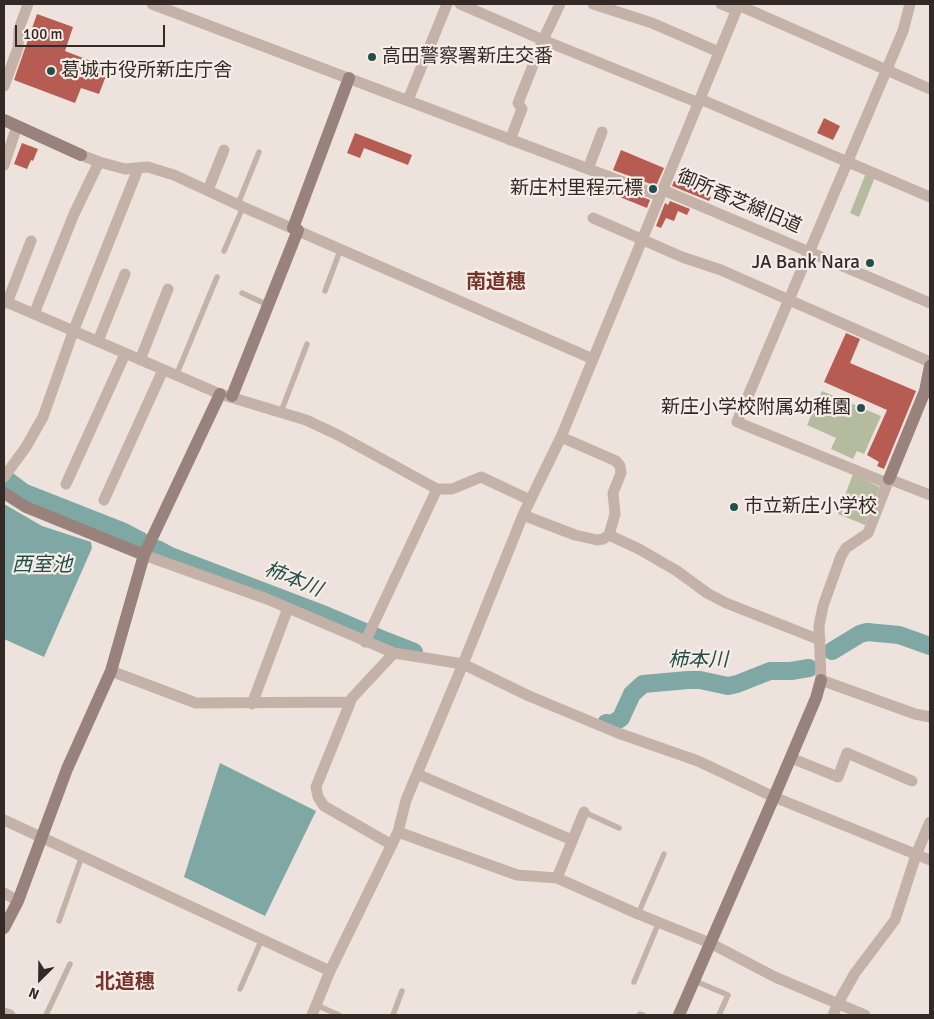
<!DOCTYPE html>
<html>
<head>
<meta charset="utf-8">
<style>
  body { margin:0 }
  #map { position:relative; width:934px; height:1019px; overflow:hidden; background:#eee3dc; font-family:Signika,sans-serif }
  canvas { display:block }
  .frame { position:absolute; inset:0; border:5px solid #332a28; pointer-events:none }
  .north { position:absolute; left:15px; top:954px; width:50px; height:50px; -webkit-text-stroke:4px #f6ede7; paint-order:stroke; rotate:203deg; font-size:14px; font-weight:700; line-height:20px; text-align:center; color:#332a28 }
  .north::after { content:''; display:block; margin:auto; width:18px; height:22px; background:#332a28; clip-path:polygon(50% 0,100% 100%,50% 72%,0 100%) }
  .scale { position:absolute; left:15px; top:25px; width:150px; height:22px; box-sizing:border-box; border:2px solid #332a28; border-top:0; padding-left:6px; font-size:15px; line-height:18px; white-space:nowrap; color:#332a28; -webkit-text-stroke:4px #f6ede7; paint-order:stroke }
</style>
</head>
<body>
<div id="map">
<canvas width="934" height="1019"></canvas>
<div class="frame"></div>
<div class="north">N</div>
<div class="scale">100 m</div>
</div>
<script>
const context = document.querySelector('canvas').getContext('2d');
context.lineJoin = 'round';
function fill(path, color) { context.fillStyle = color; context.fill(path, 'evenodd'); }
const toPath = rows => new Path2D(rows.map(r => 'M' + r).join(''));
function strokePath(path, color, width, dash) { context.strokeStyle = color; context.lineWidth = width; context.lineCap = dash ? 'butt' : 'round'; context.setLineDash(dash || []); context.stroke(path); }
function label(font, color, halo, rows, align = 'center') {
  context.font = font + ' Signika,"Noto Sans JP",sans-serif'; context.lineWidth = 4.5; context.setLineDash([]); context.textBaseline = 'middle'; context.strokeStyle = halo; context.fillStyle = color; for (const [text, x, y, turn = 0] of rows) {
    context.save(); context.translate(x, y); context.rotate((+turn || 0) * Math.PI / 180); context.textAlign = isNaN(turn) ? turn : align; if (halo) context.strokeText(text, 0, 0); context.fillText(text, 0, 0); context.restore();
  }
}
const green = toPath([
  [866,173,875,177,859,217,850,213],
  [822,391,881,416,864,454,857,451,853,459,831,449,836,438,807,425],
  [853,474,880,487,865,525,838,514]
]);
const water = toPath([
  [4,504,42,526,91,542,92,548,44,657,4,639],
  [220,763,316,811,265,916,184,877]
]);
const river = toPath([
  [7,480,23,492,122,531,141,541],
  [157,549,170,556,325,615,386,641,414,652],
  [832,651,860,634,867,632,899,635,930,646],
  [606,723,612,724,621,718,632,694,643,684,688,680,700,680,728,686,737,684,770,671,791,671,809,668]
]);
const building = toPath([
  [37,14,73,27,65,51,109,68,99,94,81,88,75,103,14,80],
  [824,118,840,126,833,140,817,133],
  [355,133,412,155,408,165,364,148,360,158,347,153],
  [22,143,38,149,33,161,31,160,27,169,14,164],
  [621,150,664,168,656,186,613,170],
  [674,181,711,197,709,201,672,186],
  [608,184,650,200,647,208,605,191],
  [670,201,690,209,687,215,678,211,674,221,666,218,661,228,656,226,665,203,668,205],
  [846,333,860,339,850,363,916,391,884,469,877,466,879,462,867,455,887,410,824,382]
]);
const lane = toPath([
  [238,204,259,152],
  [224,251,243,207],
  [325,291,341,248],
  [242,293,268,305],
  [176,376,217,277],
  [281,412,307,344],
  [584,812,619,828],
  [638,914,664,854],
  [59,921,82,856],
  [695,981,728,995,719,1015],
  [634,982,659,922],
  [240,989,262,939],
  [316,1005,339,1015],
  [46,1015,70,964],
  [393,1015,402,991],
  [639,1015,640,1014,643,1015]
]);
const street = toPath([
  [152,4,660,196],
  [460,4,543,40,699,103],
  [593,4,652,23,719,52],
  [721,4,736,10],
  [738,5,930,89],
  [4,86,18,48,19,29,28,4],
  [700,99,930,197],
  [408,100,447,4],
  [510,140,522,109,518,103,543,40,560,4],
  [81,155,99,162,125,169,148,167,174,175,243,207,593,359],
  [4,165,17,126],
  [588,169,602,132],
  [208,190,224,150],
  [663,190,930,303],
  [593,218,682,257,721,270,930,362],
  [4,301,220,394,306,420,338,435,437,489,452,489,481,477,530,500],
  [7,303,31,241],
  [34,314,74,214,99,162],
  [98,341,125,274],
  [140,360,168,289],
  [561,437,616,461,620,466,621,473,613,493,615,514,609,535,639,549,677,571,707,593,726,603,820,640],
  [4,477,26,447,43,417,73,332,138,169],
  [887,483,737,422,903,31,910,4],
  [66,484,125,354],
  [930,495,889,479,868,533,846,548,841,556,823,606,819,626,821,680,915,714,930,717],
  [104,500,163,370],
  [523,515,575,535,597,540,603,539,609,535],
  [144,555,267,599,394,653,463,664,529,696,618,733,698,761,774,797,930,860],
  [365,642,437,489],
  [111,671,196,703,350,702],
  [252,704,288,608],
  [791,758,838,777,847,753,912,781],
  [417,774,572,840],
  [4,820,330,971],
  [398,832,517,875,557,878,638,914,710,943,775,977,865,1015],
  [392,845,324,806,318,797,316,787,352,698,394,653],
  [557,878,584,812],
  [4,893,18,901],
  [4,1013,10,1015],
  [312,1015,330,971,398,832,406,800,463,664,523,515,561,437,739,4],
  [833,1015,838,1003,855,973,895,920,916,855,930,822]
]);
const secondary = toPath([
  [4,120,81,155],
  [293,228,349,78],
  [232,396,298,230],
  [889,479,925,391,930,366],
  [4,493,26,507,144,555],
  [4,928,18,901,67,769,111,671,144,555,220,394],
  [679,1015,774,797,816,698,821,680]
]);
const markers = [
  [372,57,5,"#234f4b"],
  [51,71,5,"#234f4b"],
  [653,189,5,"#234f4b"],
  [870,263,5,"#234f4b"],
  [861,408,5,"#234f4b"],
  [734,507,5,"#234f4b"]
];
const poiNames = [
  ["高田警察署新庄交番",382,57],
  ["葛城市役所新庄庁舎",61,71],
  ["新庄村里程元標",643,189,"right"],
  ["JA Bank Nara",860,263,"right"],
  ["新庄小学校附属幼稚園",851,408,"right"],
  ["市立新庄小学校",744,507]
];
const streetNames = [
  ["御所香芝線旧道",739,202,23]
];
const neighbourhoodNames = [
  ["南道穗",496,283],
  ["北道穗",125,983]
];
const waterNames = [
  ["西室池",42,566],
  ["柿本川",293,580,22],
  ["柿本川",698,661]
];
fill(green, '#b5bb9e');
fill(water, '#7fa7a3');
strokePath(river, '#7fa7a3', 18);
fill(building, '#b65c52');
strokePath(lane, '#c4b2a9', 5.5);
strokePath(street, '#c4b2a9', 11);
strokePath(secondary, '#98827b', 12);
for (const [x, y, r, color] of markers) { const dot = new Path2D(); dot.arc(x, y, r, 0, 2 * Math.PI); context.fillStyle = color; context.fill(dot); strokePath(dot, '#f6ede7', 2); }
label('19px', '#332a28', '#f6ede7', poiNames, 'left');
label('19px', '#332a28', '#f6ede7', streetNames);
label('bold 20px', '#77332c', '#f6ede7', neighbourhoodNames);
label('italic 20px', '#234f4b', '#f6ede7', waterNames);
</script>
</body>
</html>
